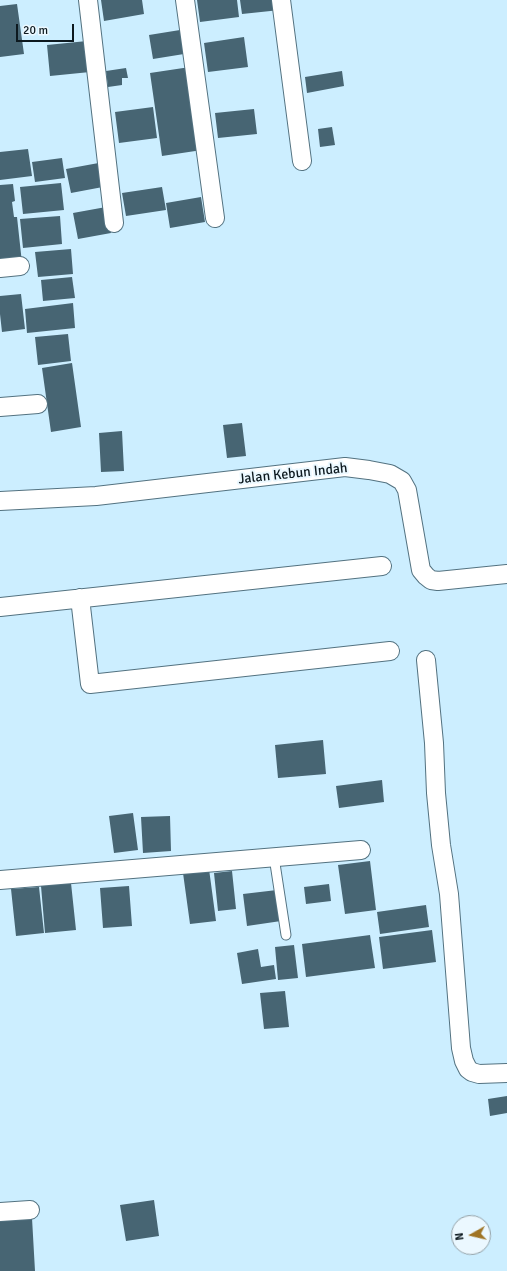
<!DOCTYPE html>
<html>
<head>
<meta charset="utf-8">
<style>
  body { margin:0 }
  #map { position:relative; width:507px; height:1271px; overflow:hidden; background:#cef; font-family:Signika,sans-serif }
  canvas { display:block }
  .north { position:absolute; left:451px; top:1215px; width:40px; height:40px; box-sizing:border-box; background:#ebf8ff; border:1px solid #929fa5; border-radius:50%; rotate:262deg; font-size:11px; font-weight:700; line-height:16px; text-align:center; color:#0d191f }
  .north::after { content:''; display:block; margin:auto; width:14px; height:18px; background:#9f7424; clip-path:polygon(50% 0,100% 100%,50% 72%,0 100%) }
  .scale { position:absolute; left:16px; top:24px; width:58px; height:18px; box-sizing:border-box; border:2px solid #0d191f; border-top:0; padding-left:5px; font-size:12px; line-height:14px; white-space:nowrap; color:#0d191f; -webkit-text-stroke:3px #ebf8ff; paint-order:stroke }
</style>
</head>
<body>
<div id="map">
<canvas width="507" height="1271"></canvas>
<div class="north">N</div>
<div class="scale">20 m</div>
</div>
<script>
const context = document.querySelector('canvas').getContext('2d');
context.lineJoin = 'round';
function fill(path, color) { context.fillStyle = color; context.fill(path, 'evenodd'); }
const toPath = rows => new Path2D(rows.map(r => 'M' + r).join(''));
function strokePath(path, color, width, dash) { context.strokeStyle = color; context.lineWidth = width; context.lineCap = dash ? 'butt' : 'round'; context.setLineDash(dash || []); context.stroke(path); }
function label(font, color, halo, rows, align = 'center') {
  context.font = font + ' Signika,sans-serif'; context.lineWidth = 4; context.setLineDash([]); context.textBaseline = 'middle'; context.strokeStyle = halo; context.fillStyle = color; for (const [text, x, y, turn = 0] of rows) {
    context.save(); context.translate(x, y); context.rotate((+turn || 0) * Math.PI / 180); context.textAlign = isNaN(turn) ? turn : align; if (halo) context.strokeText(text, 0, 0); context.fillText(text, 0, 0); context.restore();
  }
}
const building = toPath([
  [101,0,142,0,144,14,104,21],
  [197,0,237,0,239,17,200,22],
  [240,0,279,0,280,10,242,14],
  [17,4,24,54,0,57,0,6],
  [180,30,184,54,153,59,149,35],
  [244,37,248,67,208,72,204,43],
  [87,41,90,72,50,76,47,45],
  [190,67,202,150,162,156,150,73],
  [126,68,128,78,122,78,122,85,108,87,106,71],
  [342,71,344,86,307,93,305,77],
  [153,107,157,138,119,143,115,112],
  [254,109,257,134,218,138,215,113],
  [332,127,335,145,320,147,318,129],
  [28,149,32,176,0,180,0,152],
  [62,158,65,178,35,182,32,162],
  [104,162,108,186,71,193,66,169],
  [61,183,64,210,23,214,20,187],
  [13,184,15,201,12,202,14,217,17,217,22,263,0,266,0,185],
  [162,187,166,210,126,216,122,193],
  [201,197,205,222,170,228,166,203],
  [106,207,111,233,78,239,73,213],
  [60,216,62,244,23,248,20,219],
  [71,249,73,274,38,277,35,252],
  [72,277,75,298,43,301,41,280],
  [21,294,25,329,2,332,0,314,0,296],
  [73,303,75,328,27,333,25,309],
  [68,334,71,361,38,365,35,337],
  [72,363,81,427,51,432,42,368],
  [242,423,246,456,227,458,223,425],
  [122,431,124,471,101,472,99,433],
  [323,740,326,774,278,778,275,745],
  [382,780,384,802,339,808,336,786],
  [133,813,138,850,114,853,109,816],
  [170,816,171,851,143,853,141,817],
  [370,861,376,910,345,914,338,865],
  [209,869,216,921,190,924,183,873],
  [232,871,236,909,218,911,214,873],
  [71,883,76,930,45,933,41,886],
  [329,884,331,901,306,904,304,887],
  [129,886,132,926,103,928,100,888],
  [39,887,44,933,16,936,11,889],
  [277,890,281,921,247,926,243,894],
  [426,905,429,927,380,934,377,912],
  [432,930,436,962,383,969,379,937],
  [370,935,375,968,306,977,302,944],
  [294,945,298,978,278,980,275,947],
  [258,949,261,967,274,965,276,979,242,984,237,953],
  [285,991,289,1027,264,1029,260,993],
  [507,1096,507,1113,490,1116,488,1099],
  [154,1200,159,1236,126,1241,120,1205],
  [32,1218,35,1271,0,1271,0,1220]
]);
const service = toPath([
  [274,857,286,935]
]);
const minor = toPath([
  [88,0,114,223],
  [185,0,215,218],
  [281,0,302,161],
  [0,268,20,266],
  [0,407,38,404],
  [0,501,96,496,345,467,369,470,390,474,402,481,407,490,421,570,426,576,431,580,438,581,507,574],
  [80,598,90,684,390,651],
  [0,607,382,566],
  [426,660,434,743,436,793,441,845,449,894,461,1048,464,1061,468,1069,472,1072,479,1074,507,1073],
  [0,880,361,850],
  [0,1212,30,1210]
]);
const streetNames = [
  ["Jalan Kebun Indah",293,474,-6]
];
fill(building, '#476573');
strokePath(service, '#537280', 11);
strokePath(minor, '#537280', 20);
strokePath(service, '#fff', 9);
strokePath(minor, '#fff', 18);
label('14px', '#0d191f', '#ebf8ff', streetNames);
</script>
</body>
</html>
